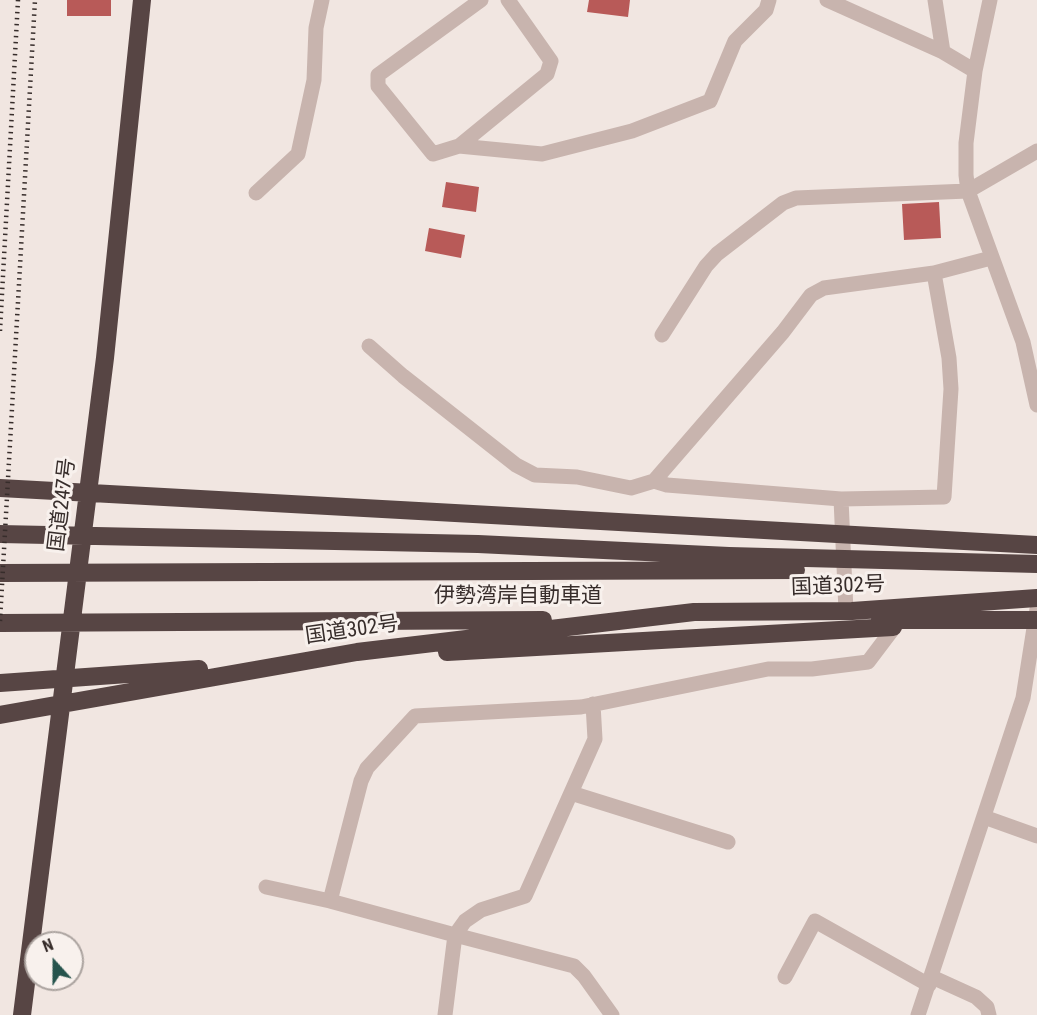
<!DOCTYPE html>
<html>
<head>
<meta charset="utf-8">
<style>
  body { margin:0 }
  #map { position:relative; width:1037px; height:1015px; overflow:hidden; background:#f1e6e1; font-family:"Roboto Condensed",sans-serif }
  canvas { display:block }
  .north { position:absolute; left:24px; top:931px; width:60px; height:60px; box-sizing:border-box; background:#f8f1ed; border:2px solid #aba39f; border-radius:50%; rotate:339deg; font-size:16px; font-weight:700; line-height:24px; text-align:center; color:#372d2b }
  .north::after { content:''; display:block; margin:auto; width:21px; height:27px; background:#26544d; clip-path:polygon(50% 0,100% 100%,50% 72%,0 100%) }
</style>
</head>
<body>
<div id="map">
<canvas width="1037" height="1015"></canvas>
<div class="north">N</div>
</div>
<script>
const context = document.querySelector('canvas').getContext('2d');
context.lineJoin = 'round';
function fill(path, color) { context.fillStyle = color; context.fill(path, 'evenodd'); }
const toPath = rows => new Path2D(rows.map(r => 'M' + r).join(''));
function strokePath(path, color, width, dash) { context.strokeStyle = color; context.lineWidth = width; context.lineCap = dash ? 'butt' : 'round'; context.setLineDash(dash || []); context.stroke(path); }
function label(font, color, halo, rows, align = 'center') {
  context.font = font + ' "Roboto Condensed","Noto Sans JP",sans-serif'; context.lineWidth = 6; context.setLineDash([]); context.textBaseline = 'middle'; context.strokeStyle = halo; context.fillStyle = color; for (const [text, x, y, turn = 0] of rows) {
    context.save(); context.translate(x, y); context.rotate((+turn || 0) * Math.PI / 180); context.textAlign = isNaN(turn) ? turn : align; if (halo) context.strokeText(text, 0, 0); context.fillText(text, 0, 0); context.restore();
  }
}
const building = toPath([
  [67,0,111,0,111,16,67,16],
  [589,0,630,0,628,17,587,12],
  [446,182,479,187,476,212,442,207],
  [939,202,941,238,904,240,902,204],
  [429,228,465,235,461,258,425,251]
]);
const minor = toPath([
  [481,0,378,75,378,86,433,154,459,146,547,74,551,61,508,0],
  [827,0,943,52],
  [935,0,943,52,975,71],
  [990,0,975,71,966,143,966,175,968,191,1023,342,1037,405],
  [459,146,542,154,632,131,710,101,735,41,766,10,769,0],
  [256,193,298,154,314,80,316,28,322,0],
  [662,335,706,266,717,254,783,203,796,198,968,191,1037,151],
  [369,346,403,376,516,465,535,475,577,477,631,488,654,481,783,332,811,295,824,288,934,273,991,258],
  [654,481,667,485,841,499,944,497,951,389,949,358,934,273],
  [841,499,846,611],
  [571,793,728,842],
  [984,817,1037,836],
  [266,887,330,901,455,935,465,921,481,910,525,896,595,739,593,704],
  [330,901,361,781,367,768,415,716,581,707,768,669,812,669,868,662,899,621],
  [785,977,815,921,929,985],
  [932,977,976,997,987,1007,989,1015],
  [445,1015,455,935,574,966,584,976,612,1015],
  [918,1015,1023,698,1037,609]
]);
const highway = toPath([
  [0,488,1037,545],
  [0,534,478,544,729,556,1037,564],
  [0,573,796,570],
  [880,620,1037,620],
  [0,623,543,620],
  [447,652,893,627],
  [0,683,199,669],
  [0,715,357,652,694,612,852,611,1037,598],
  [22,1015,105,358,142,0]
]);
const rail = toPath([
  [0,331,18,0],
  [0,621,35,0]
]);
const streetNames = [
  ["国道247号",63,505,-83],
  ["国道302号",838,587,-2],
  ["伊勢湾岸自動車道",518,597],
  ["国道302号",352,631,-8]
];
fill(building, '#b85a58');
strokePath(minor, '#c8b4ae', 15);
strokePath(highway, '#574544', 18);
strokePath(rail, '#372d2b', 4.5, [1.5, 4.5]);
label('21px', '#372d2b', '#f8f1ed', streetNames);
</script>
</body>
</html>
